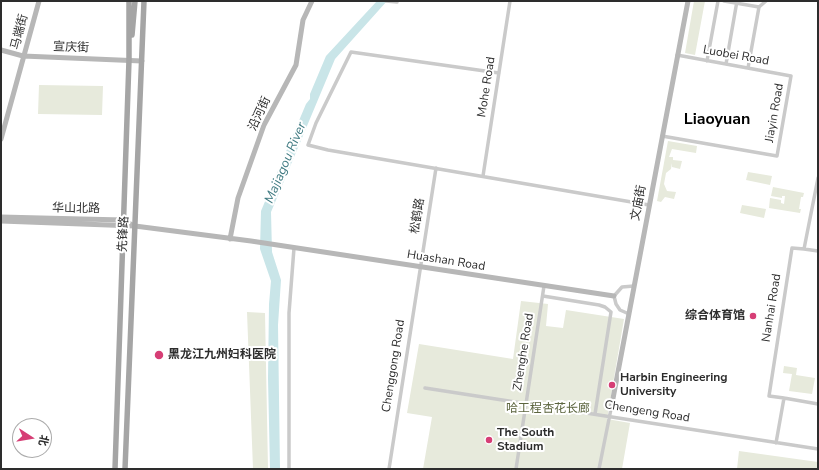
<!DOCTYPE html>
<html>
<head>
<meta charset="utf-8">
<style>
  body { margin:0 }
  #map { position:relative; width:819px; height:470px; overflow:hidden; background:#fff; font-family:"Nunito Sans","Noto Sans SC",sans-serif }
  canvas { display:block }
  .frame { position:absolute; inset:0; border:2px solid #2d2d2d; pointer-events:none }
  .north { position:absolute; left:12px; top:418px; width:40px; height:40px; box-sizing:border-box; background:#fff; border:1px solid #ababab; border-radius:50%; rotate:102deg; font-size:11px; font-weight:700; line-height:16px; text-align:center; color:#2d2d2d }
  .north::after { content:''; display:block; margin:auto; width:14px; height:18px; background:#d63e75; clip-path:polygon(50% 0,100% 100%,50% 72%,0 100%) }
</style>
</head>
<body>
<div id="map">
<canvas width="819" height="470"></canvas>
<div class="frame"></div>
<div class="north">北</div>
</div>
<script>
const context = document.querySelector('canvas').getContext('2d');
context.lineJoin = 'round';
function fill(path, color) { context.fillStyle = color; context.fill(path, 'evenodd'); }
const toPath = rows => new Path2D(rows.map(r => 'M' + r).join(''));
function strokePath(path, color, width, dash) { context.strokeStyle = color; context.lineWidth = width; context.lineCap = dash ? 'butt' : 'round'; context.setLineDash(dash || []); context.stroke(path); }
function label(font, color, halo, rows, align = 'center') {
  context.font = font + ' "Nunito Sans","Noto Sans SC",sans-serif'; context.lineWidth = 4; context.setLineDash([]); context.textBaseline = 'middle'; context.strokeStyle = halo; context.fillStyle = color; for (const [text, x, y, turn = 0] of rows) {
    context.save(); context.translate(x, y); context.rotate((+turn || 0) * Math.PI / 180); context.textAlign = isNaN(turn) ? turn : align; if (halo) context.strokeText(text, 0, 0); context.fillText(text, 0, 0); context.restore();
  }
}
const green = toPath([
  [694,1,705,1,695,55,685,53],
  [39,85,103,86,102,115,38,114],
  [668,141,697,146,696,153,672,149,669,157,673,157,673,160,682,161,680,169,672,167,672,163,671,169,666,173,664,184,667,191,676,192,674,199,665,197,661,202,657,201],
  [748,172,772,176,770,185,746,180],
  [773,187,804,193,803,197,801,197,799,209,801,209,800,213,769,208,770,198,781,200,781,203,784,204,785,196,782,196,782,198,771,196],
  [742,205,766,209,764,218,740,213],
  [521,301,548,304,546,326,563,328,566,310,624,319,607,419,630,423,622,469,423,469,432,417,407,413,419,344,513,359],
  [247,312,265,313,268,469,253,469],
  [784,366,797,368,796,375,815,378,812,394,789,391,792,374,783,373],
  [739,451,818,462,818,469,737,469]
]);
const water = toPath([
  [377,1,387,1,335,59,271,212,272,252,281,280,278,325,280,469,270,469,268,378,269,304,271,281,260,249,261,211,306,104,310,99,310,94,326,56]
]);
const street = toPath([
  [386,1,397,2],
  [724,1,759,7,766,1],
  [707,61,718,1],
  [726,64,737,1],
  [748,68,759,7],
  [499,73,351,52,316,123,308,145,328,150,649,205],
  [662,136,777,156,791,76,677,55],
  [483,176,510,1],
  [804,249,818,251],
  [543,296,599,305,605,307,611,312,595,414],
  [629,314,620,310,616,304,614,296,622,287,634,286],
  [425,388,818,449],
  [784,398,818,404],
  [776,443,784,398,769,396,792,248,804,249,818,178],
  [289,469,289,313,294,248],
  [389,469,436,168],
  [516,469,544,286],
  [599,469,611,409]
]);
const secondary = toPath([
  [1,50,23,56,142,61],
  [1,139,39,1],
  [1,217,123,220,134,226],
  [1,221,135,226,251,241,614,296],
  [230,239,238,198,264,125,296,65,303,20,312,1],
  [611,409,688,1]
]);
const primary = toPath([
  [132,35,135,1],
  [115,469,129,60,129,1],
  [125,469,144,1]
]);
const markers = [
  [753,316,4,"#d63e75"],
  [159,355,5,"#d63e75"],
  [612,385,4,"#d63e75"],
  [489,440,4,"#d63e75"]
];
const streetNames = [
  ["马端街",20,32,-75],
  ["宣庆街",71,48,2],
  ["Luobei Road",736,56,10],
  ["Mohe Road",487,87,-81],
  ["Jiayin Road",775,113,-80],
  ["沿河街",260,114,-65],
  ["文庙街",639,203,-79],
  ["华山北路",76,209,1],
  ["松鹤路",418,216,-81],
  ["先锋路",124,234,-87],
  ["Huashan Road",446,261,9],
  ["Nanhai Road",772,308,-81],
  ["Zhenghe Road",524,352,-81],
  ["Chenggong Road",394,366,-81],
  ["Chengeng Road",647,412,9]
];
const poiNames = [
  ["综合体育馆",745,316,"right"],
  ["黑龙江九州妇科医院",168,355],
  ["Harbin Engineering",620,378],
  ["University",620,392],
  ["The South",497,433],
  ["Stadium",497,447]
];
const parkNames = [
  ["哈工程杏花长廊",548,409]
];
const waterNames = [
  ["Majiagou River",286,163,-67]
];
const districtNames = [
  ["Liaoyuan",717,120]
];
fill(green, '#e7eadc');
fill(water, '#c9e5e8');
strokePath(street, '#cacaca', 3.5);
strokePath(secondary, '#b7b7b7', 5);
strokePath(primary, '#a5a5a5', 5.5);
for (const [x, y, r, color] of markers) { const dot = new Path2D(); dot.arc(x, y, r, 0, 2 * Math.PI); context.fillStyle = color; context.fill(dot); strokePath(dot, '#fff', 1.5); }
label('12px', '#2d2d2d', '#fff', streetNames);
label('bold 12px', '#2d2d2d', '#fff', poiNames, 'left');
label('12px', '#5c653f', '#fff', parkNames);
label('italic 13px', '#407b82', '#fff', waterNames);
label('bold 16px', '#000', '#fff', districtNames);
</script>
</body>
</html>
